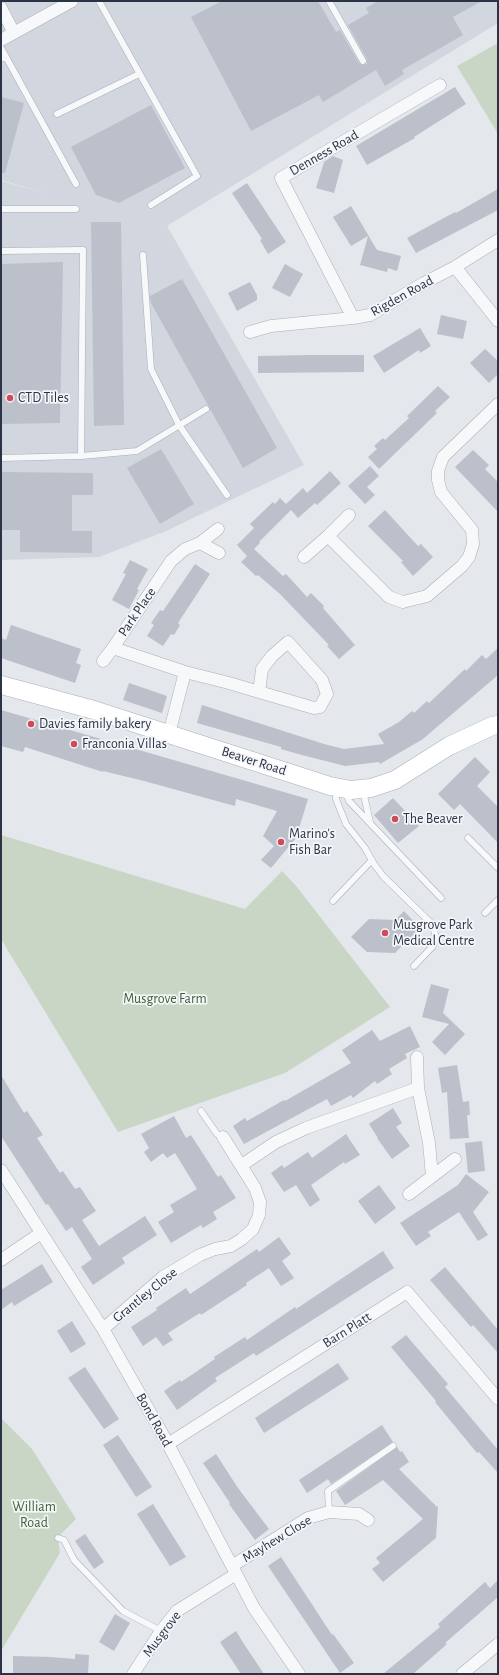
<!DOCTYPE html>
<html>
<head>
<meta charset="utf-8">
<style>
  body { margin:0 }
  #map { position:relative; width:499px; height:1675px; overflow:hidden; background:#e4e7ec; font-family:"Alegreya Sans",sans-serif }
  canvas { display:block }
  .frame { position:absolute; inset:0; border:2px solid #2b3445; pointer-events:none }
</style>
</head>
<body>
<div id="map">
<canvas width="499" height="1675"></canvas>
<div class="frame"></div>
</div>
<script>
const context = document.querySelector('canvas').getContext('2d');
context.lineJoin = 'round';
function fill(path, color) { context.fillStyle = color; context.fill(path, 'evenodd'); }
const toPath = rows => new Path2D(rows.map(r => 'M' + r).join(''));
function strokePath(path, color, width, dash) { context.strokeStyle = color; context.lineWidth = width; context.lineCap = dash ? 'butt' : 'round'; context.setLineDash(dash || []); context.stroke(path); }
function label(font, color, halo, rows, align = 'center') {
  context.font = font + ' "Alegreya Sans",sans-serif'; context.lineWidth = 3.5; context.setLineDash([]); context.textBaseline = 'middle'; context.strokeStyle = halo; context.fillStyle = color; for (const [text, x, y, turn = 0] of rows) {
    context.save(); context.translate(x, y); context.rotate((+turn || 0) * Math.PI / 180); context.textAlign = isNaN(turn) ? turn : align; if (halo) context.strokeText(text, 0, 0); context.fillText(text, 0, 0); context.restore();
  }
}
const built = toPath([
  [1,1,498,1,498,23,167,226,304,465,166,531,99,557,1,560,1,181,50,194,1,180]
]);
const green = toPath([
  [498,43,498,134,457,66],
  [1,835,245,909,282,871,297,887,390,1007,285,1073,118,1132,1,939],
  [1,1418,32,1449,76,1519,60,1535,58,1538,60,1553,1,1651]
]);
const building = toPath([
  [222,1,318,1,336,32,340,30,359,63,363,65,367,64,367,59,348,25,369,13,366,8,378,1,482,1,453,17,463,35,402,70,404,74,385,86,376,70,323,102,319,95,251,131,191,17],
  [455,87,466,104,414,137,415,138,367,165,356,146],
  [1,97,24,103,5,173,1,173],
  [151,105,185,168,119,203,96,195,71,147],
  [333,156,343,160,334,193,316,188,324,162],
  [247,183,286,242,268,254,260,240,262,239,232,193],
  [498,189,498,210,416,253,407,238,455,212,456,213],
  [351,206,377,250,401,256,397,271,388,268,387,272,360,265,368,236,351,246,333,217],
  [91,222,121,222,124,425,94,426],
  [63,262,60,423,1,424,1,264],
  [285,264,303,274,290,297,272,288],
  [182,279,277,448,243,468,151,303,150,296],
  [250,282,257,295,257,300,237,311,228,293],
  [441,315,467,321,463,339,437,334],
  [420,328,431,346,420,353,419,350,384,373,373,356],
  [485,349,498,361,498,374,489,383,470,363],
  [309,355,364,355,364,372,258,373,258,356],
  [438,386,450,397,435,411,437,413,379,469,368,457,377,449,374,446,383,438,385,440,409,418,407,416],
  [161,449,194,504,160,524,127,468],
  [473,450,489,465,485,469,498,482,498,512,455,467],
  [370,466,379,476,367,487,375,495,365,504,348,486],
  [330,471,341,483,317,505,315,503,298,518,291,510,259,542,260,543,254,549,283,576,286,574,307,597,311,593,324,606,323,608,355,645,339,659,327,646,329,645,280,594,258,575,256,576,241,562,252,551,247,556,237,545,254,528,250,524,273,502,275,504,280,498,287,505,286,504,303,488,307,493],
  [2,472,93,473,93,495,72,495,72,531,92,531,92,553,20,552,20,530,2,530],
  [385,510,418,546,421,544,433,557,413,576,401,562,403,561,368,526],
  [130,560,148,569,137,589,139,590,129,609,112,600,126,574,123,573],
  [195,564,210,574,178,623,180,625,174,635,171,634,163,646,147,636,154,625,151,623,160,610,163,611],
  [11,625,81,649,76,663,81,665,75,683,1,658,1,638,6,640],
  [498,648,498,675,423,739,380,764,379,762,345,766,298,754,281,749,281,747,197,723,202,705,324,744,344,749,384,744,378,734,399,722,412,711,414,713,427,701,429,703,465,669,466,671,482,655,486,659],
  [129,683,167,696,162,713,123,700],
  [1,710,308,799,296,838,271,868,261,860,274,846,263,836,277,811,236,799,235,806,144,781,103,771,103,772,25,747,23,752,1,746],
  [475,757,490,772,477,786,498,807,498,843,460,804,454,810,438,794],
  [393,798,419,826,398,843,374,815],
  [404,911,420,928,395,953,367,952,351,937,369,919,395,920],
  [431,984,449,989,443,1013,465,1034,445,1055,432,1042,449,1024,422,1017],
  [410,1026,420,1047,405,1054,407,1058,389,1069,392,1074,377,1084,375,1081,353,1098,351,1095,331,1106,327,1099,244,1144,233,1126,245,1118,247,1121,284,1100,285,1101,351,1063,342,1050,372,1030,380,1041],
  [457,1065,463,1102,469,1101,470,1115,467,1115,469,1138,450,1139,447,1092,442,1093,438,1068],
  [1,1075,24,1113,27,1111,43,1135,37,1138,60,1173,63,1171,75,1189,80,1187,96,1211,82,1220,99,1246,145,1216,157,1235,122,1258,125,1263,93,1285,81,1267,92,1259,72,1227,66,1231,48,1204,46,1205,1,1136],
  [393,1108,402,1123,396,1127,410,1146,392,1159,377,1138,378,1138,369,1124],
  [174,1116,186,1138,191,1135,218,1177,221,1175,236,1198,213,1212,217,1219,203,1228,201,1225,171,1243,158,1222,174,1212,170,1205,197,1189,175,1153,167,1158,163,1153,151,1162,144,1152,149,1148,141,1134],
  [346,1134,360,1155,345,1164,344,1162,311,1185,320,1200,310,1207,296,1185,284,1192,271,1173,282,1165,284,1168,308,1152,312,1158],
  [482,1141,485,1171,468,1173,465,1143],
  [466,1174,489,1192,473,1212,488,1235,478,1241,459,1212,428,1232,431,1236,416,1246,400,1223,458,1185],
  [379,1185,396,1208,375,1224,358,1201],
  [279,1237,291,1254,282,1261,294,1278,281,1286,269,1268,246,1283,247,1285,201,1315,200,1313,168,1333,173,1340,163,1346,156,1337,143,1346,131,1327,157,1310,156,1308,186,1288,190,1294,257,1249,259,1252],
  [383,1251,394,1268,256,1356,254,1353,215,1378,217,1381,177,1410,164,1391,180,1380,181,1382,215,1359,214,1357,245,1337,247,1340,295,1307,296,1309],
  [42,1264,53,1282,14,1306,12,1302,1,1310,1,1290],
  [445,1267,498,1330,498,1353,473,1325,471,1327,430,1280],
  [72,1321,86,1344,71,1353,57,1331],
  [406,1335,448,1384,445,1387,498,1450,498,1473,479,1452,477,1453,435,1402,436,1401,391,1347],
  [338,1363,349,1379,264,1433,255,1418],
  [85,1367,119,1419,104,1429,68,1378],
  [382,1425,393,1442,331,1484,328,1479,307,1493,299,1480],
  [118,1435,152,1487,136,1497,103,1445],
  [397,1447,400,1452,402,1451,409,1462,399,1469,437,1507,438,1506,436,1538,383,1582,372,1569,380,1563,376,1558,423,1519,383,1480,345,1505,336,1491],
  [216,1454,238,1488,269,1529,255,1540,229,1504,230,1503,203,1463],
  [153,1504,186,1557,170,1566,137,1514],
  [85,1534,104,1562,94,1569,75,1541],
  [281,1557,332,1635,333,1634,354,1663,340,1673,268,1566],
  [498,1580,498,1597,445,1643,447,1644,413,1674,383,1674,440,1627,438,1624,485,1582,490,1588],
  [115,1614,130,1623,114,1651,99,1642],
  [236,1631,244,1644,264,1674,241,1674,220,1642],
  [75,1654,89,1655,88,1674,13,1674,13,1656,50,1657,75,1659]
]);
const service = toPath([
  [99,1,197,176,151,205],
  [329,1,363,61],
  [1,48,6,57],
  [1,59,6,57,76,184],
  [57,114,139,74],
  [1,209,76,209],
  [1,251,83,250,81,456],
  [143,255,151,369,179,425,227,495],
  [1,458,81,456,137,451,206,409],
  [337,788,336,799,346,824,365,848,374,864,383,876,432,924,436,937,433,946,414,966],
  [345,791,349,801,441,898],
  [363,791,370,822],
  [468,838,498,868],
  [333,901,372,860],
  [485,913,498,900],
  [201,1111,217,1134,223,1137],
  [329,1512,328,1491,393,1446],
  [58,1538,64,1540,74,1560,123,1611,161,1631]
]);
const minor = toPath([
  [1,8,14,33],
  [1,40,72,1],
  [455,267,498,321],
  [353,318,281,178,440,85],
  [250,332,271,326,353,318,370,315,424,283,455,267,498,240],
  [218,529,200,543,185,549,171,561,113,648,185,672,229,683,259,692,314,708,320,707,327,694,322,680,288,642,272,656,262,669,259,692],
  [328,536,389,597,403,602,427,596,462,566,469,557,473,544,472,530,441,492,438,480,438,471,443,457,498,404],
  [200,543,219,553],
  [304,557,328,536,349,515],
  [103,661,113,648],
  [169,734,185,672],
  [417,1057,418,1088,429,1143,432,1176],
  [242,1165,276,1142,306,1128,418,1088],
  [1,1170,103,1329,168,1444,254,1608,299,1674],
  [409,1194,455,1159],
  [1,1260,41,1233],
  [103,1329,163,1277,200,1255,215,1249,231,1246,242,1239,253,1229,259,1215,260,1202,255,1188,223,1137],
  [168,1444,407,1292,498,1399],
  [232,1566,308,1518,329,1512,359,1514,368,1520],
  [133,1674,161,1631,177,1611,236,1574],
  [462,1674,498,1644]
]);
const secondary = toPath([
  [1,685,94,710,330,786,351,790,371,788,395,780,449,746,492,726,498,725]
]);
const markers = [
  [10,398,4,"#d1495b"],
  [31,724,4,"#d1495b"],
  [74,744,4,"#d1495b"],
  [395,819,4,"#d1495b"],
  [281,842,4,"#d1495b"],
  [385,933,4,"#d1495b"]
];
const streetNames = [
  ["Denness Road",324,153,-30],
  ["Rigden Road",402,296,-29],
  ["Park Place",137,612,-56],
  ["Beaver Road",254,761,18],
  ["Grantley Close",145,1295,-39],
  ["Barn Platt",347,1330,-32],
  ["Bond Road",154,1420,61],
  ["Mayhew Close",277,1539,-31],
  ["Musgrove",162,1634,-53]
];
const poiNames = [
  ["CTD Tiles",18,398],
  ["Davies family bakery",39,724],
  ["Franconia Villas",82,744],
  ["The Beaver",403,819],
  ["Marino's",289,834],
  ["Fish Bar",289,850],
  ["Musgrove Park",393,925],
  ["Medical Centre",393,941]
];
const parkNames = [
  ["Musgrove Farm",165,999],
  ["William",34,1507],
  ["Road",34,1523]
];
fill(built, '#d2d6de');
fill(green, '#c9d6c5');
fill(building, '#bbc0ca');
strokePath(service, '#a9aeb7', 7);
strokePath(minor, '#a9aeb7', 13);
strokePath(secondary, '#a9aeb7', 19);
strokePath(service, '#f7f8fa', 6);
strokePath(minor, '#f7f8fa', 12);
strokePath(secondary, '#fff', 18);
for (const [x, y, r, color] of markers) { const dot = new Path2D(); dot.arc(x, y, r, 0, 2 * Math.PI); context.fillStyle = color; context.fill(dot); strokePath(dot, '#f4f6f9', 1.5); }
label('14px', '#2b3445', '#f4f6f9', streetNames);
label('14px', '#2b3445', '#f4f6f9', poiNames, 'left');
label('14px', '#3f6138', '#f4f6f9', parkNames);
</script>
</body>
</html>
